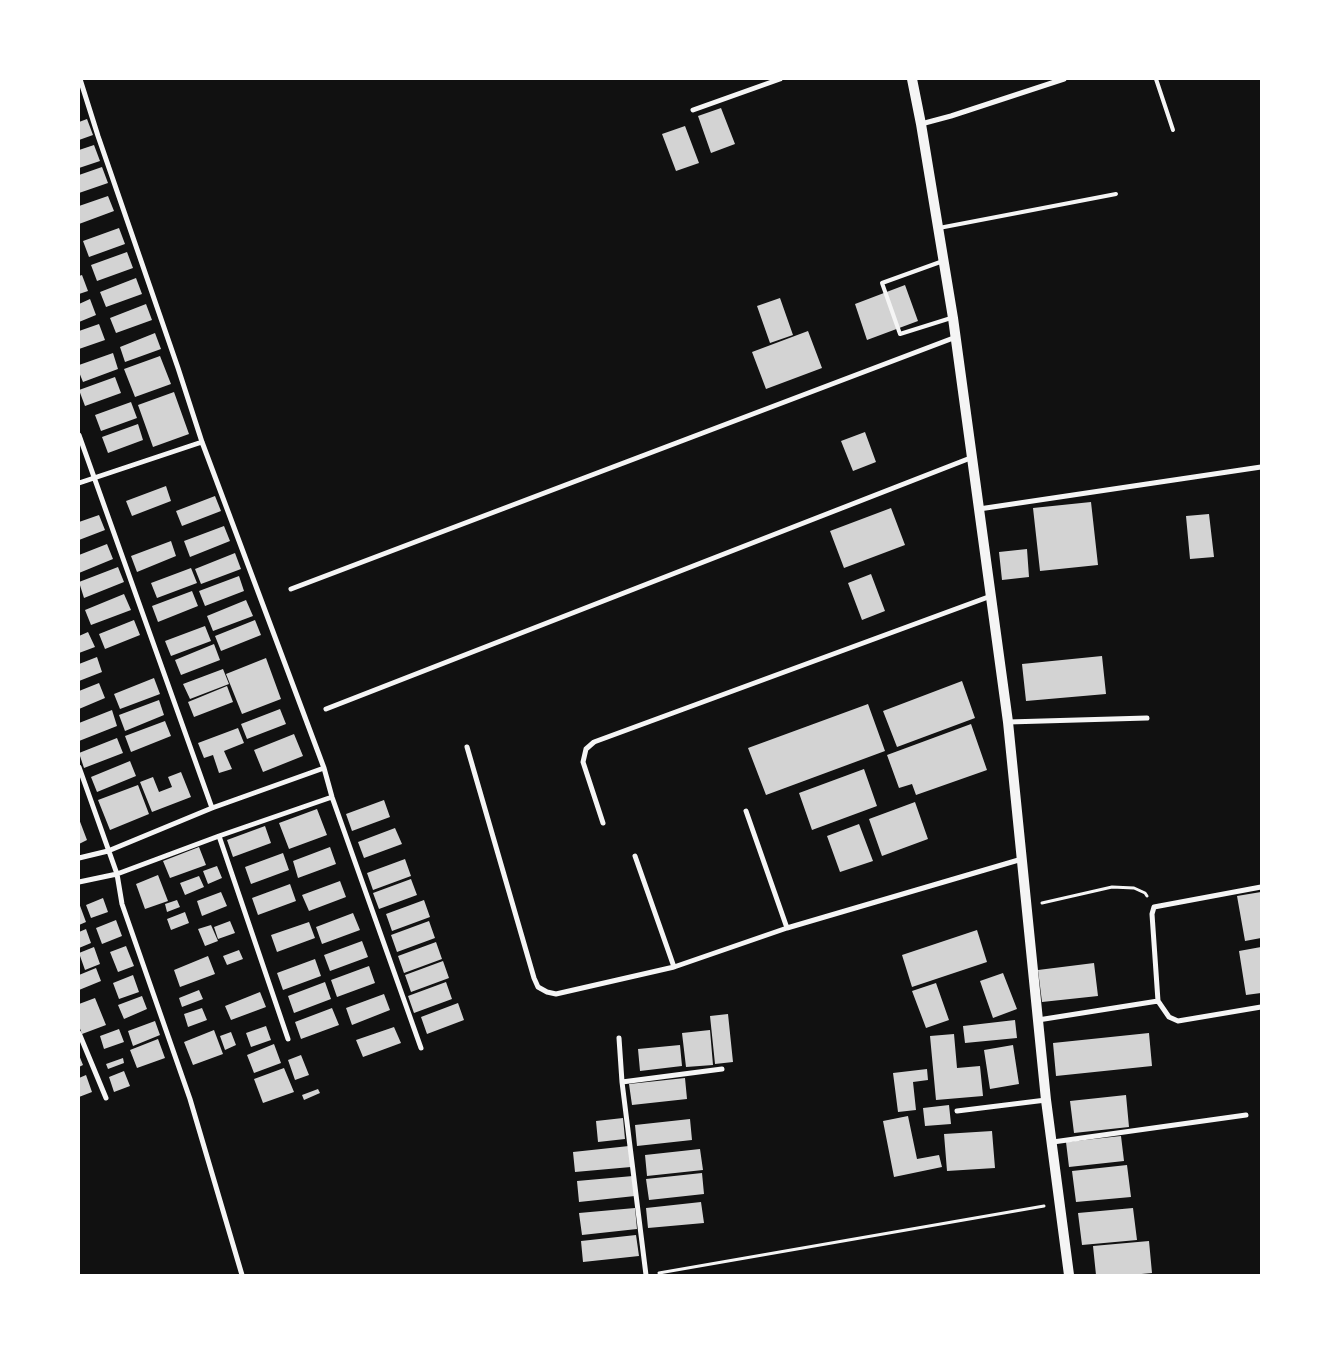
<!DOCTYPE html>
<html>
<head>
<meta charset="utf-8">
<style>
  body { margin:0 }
  #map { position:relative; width:1340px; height:1354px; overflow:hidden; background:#111; font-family:Georgia,serif }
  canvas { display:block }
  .frame { position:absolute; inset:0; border:80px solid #fff; pointer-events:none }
</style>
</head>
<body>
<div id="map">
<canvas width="1340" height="1354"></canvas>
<div class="frame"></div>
</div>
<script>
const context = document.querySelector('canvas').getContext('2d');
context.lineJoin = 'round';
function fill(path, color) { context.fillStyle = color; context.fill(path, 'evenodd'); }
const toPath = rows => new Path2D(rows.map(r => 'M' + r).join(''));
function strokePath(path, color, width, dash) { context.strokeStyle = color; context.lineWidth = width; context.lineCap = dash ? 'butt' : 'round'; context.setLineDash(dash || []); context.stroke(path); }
const building = toPath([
  [721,108,735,144,711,153,698,116],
  [87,119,93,135,79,140,79,122],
  [685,126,699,163,676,171,662,134],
  [94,145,100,161,79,168,79,150],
  [102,167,108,183,79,193,79,175],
  [108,196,114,211,79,224,79,206],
  [119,228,125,244,89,257,83,241],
  [127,252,133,268,97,281,91,265],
  [82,275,88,291,79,294,79,276],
  [136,278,142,294,106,307,100,292],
  [905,285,918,321,867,340,855,304],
  [780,298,793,335,770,343,757,306],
  [90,299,96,315,79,322,79,304],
  [146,304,152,320,116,333,110,318],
  [99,324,105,340,79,349,79,331],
  [808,331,822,368,766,389,752,352],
  [155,333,161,349,125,362,120,347],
  [113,353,118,369,83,382,79,372,79,365],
  [160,356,171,384,135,397,124,369],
  [115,377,121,393,85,406,79,390],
  [174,392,189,434,153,447,138,405],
  [131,402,137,418,101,431,95,415],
  [138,424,143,440,108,453,102,437],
  [865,432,876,462,853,471,841,441],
  [166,486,171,501,132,516,126,501],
  [215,496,221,511,182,526,176,511],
  [1091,502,1098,565,1040,571,1033,508],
  [891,508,905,545,844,568,830,531],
  [1209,514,1214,557,1190,559,1186,516],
  [99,515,105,530,79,540,79,522],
  [224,526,230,541,190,557,184,541],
  [171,541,176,556,137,572,131,556],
  [107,544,113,559,79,573,79,555],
  [1027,549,1029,577,1002,580,999,552],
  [235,553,241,569,201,584,195,569],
  [118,567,124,582,84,598,79,582],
  [191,568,197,583,157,598,151,583],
  [871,574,885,611,862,620,848,583],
  [239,576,244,591,205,606,199,591],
  [192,591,198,606,158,622,152,606],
  [124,594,131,610,91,625,85,610],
  [246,600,253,616,213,631,207,616],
  [134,620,140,635,105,649,99,634],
  [255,620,261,635,221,651,215,636],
  [205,626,211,641,171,656,165,641],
  [88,632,95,647,79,653,79,636],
  [214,644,220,660,181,675,175,660],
  [1102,656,1106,694,1026,701,1022,664],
  [97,657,102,672,79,681,79,664],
  [266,658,281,699,242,714,226,674],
  [223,669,229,684,190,699,183,684],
  [154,678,160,694,120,709,114,694],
  [962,681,975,718,897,747,883,711],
  [99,683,105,698,79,709,79,691],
  [227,686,233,702,194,717,188,702],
  [159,700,164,715,125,731,119,715],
  [868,704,885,751,766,795,748,748],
  [280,709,286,724,247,739,241,724],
  [112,710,117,726,79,741,79,723],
  [165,721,171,736,131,752,125,736],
  [971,724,987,770,916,795,912,784,899,788,887,755],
  [238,728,244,743,224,751,232,769,219,773,213,755,204,758,198,743],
  [294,734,303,756,263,772,254,750],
  [117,738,123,753,84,768,79,753],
  [130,761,136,776,97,792,91,777],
  [864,769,877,806,812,830,799,793],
  [181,772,191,797,152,812,140,782,153,777,159,792,172,787,168,777],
  [138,785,149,814,110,830,98,800],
  [384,800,390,817,352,831,346,814],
  [915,802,928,839,882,856,869,819],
  [317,809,327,835,289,849,279,823],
  [79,819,87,840,79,844],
  [859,824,873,861,840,872,827,836],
  [265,826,271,843,233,857,227,840],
  [395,828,402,844,364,858,358,842],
  [199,847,206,865,170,878,163,861],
  [330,847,336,864,298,878,293,861],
  [283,853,289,870,251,884,245,867],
  [405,859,411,876,373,890,367,873],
  [217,866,222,878,208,884,203,871],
  [158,875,168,901,145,909,136,884],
  [199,876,204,887,185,895,180,883],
  [411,879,417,895,379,909,373,893],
  [340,881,346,897,309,911,302,895],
  [290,884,296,901,258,915,252,898],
  [221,892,227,906,202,916,197,901],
  [1261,892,1261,938,1245,941,1237,896],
  [103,898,108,912,91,918,86,905],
  [177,900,180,907,167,912,165,904],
  [424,900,430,917,392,931,386,914],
  [79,903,86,922,79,925],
  [185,912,189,923,171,930,167,919],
  [353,913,360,930,322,944,316,927],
  [116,920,122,936,102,944,96,928],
  [230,921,235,933,218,939,214,927],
  [429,921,435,938,397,952,391,935],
  [309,922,315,938,277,952,271,935],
  [211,925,218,941,205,946,198,929],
  [86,929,91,943,79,948,79,932],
  [977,930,987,962,912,987,902,955],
  [362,941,368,957,330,971,324,955],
  [436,942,442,959,404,973,398,956],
  [126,946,134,966,118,972,110,952],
  [94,947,100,964,85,970,79,953],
  [1261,947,1261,993,1246,995,1239,951],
  [239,950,243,959,227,965,223,956],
  [208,956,215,974,180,987,174,970],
  [315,959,321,976,283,990,277,973],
  [443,961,449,978,411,992,405,975],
  [1094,963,1098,996,1042,1002,1038,970],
  [369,966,375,983,337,997,331,980],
  [96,968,101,981,79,990,79,975],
  [1003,973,1017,1009,993,1018,980,981],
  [133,975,139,992,119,999,113,983],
  [325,982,331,999,294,1013,288,996],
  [446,982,452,999,414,1013,408,996],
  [936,983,949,1020,926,1028,912,991],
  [199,990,203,999,182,1007,179,998],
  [260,992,266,1007,231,1020,225,1006],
  [384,994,390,1010,352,1025,346,1008],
  [142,996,147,1009,124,1019,118,1005],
  [95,998,106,1025,82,1034,79,1026,79,1004],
  [458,1003,464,1020,427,1034,421,1017],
  [202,1008,207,1020,188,1027,184,1014],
  [332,1008,339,1025,301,1039,295,1022],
  [728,1014,733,1062,715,1064,710,1016],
  [1015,1020,1017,1038,965,1043,963,1026],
  [155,1021,160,1035,133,1046,128,1031],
  [266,1026,271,1040,251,1047,246,1033],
  [394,1027,401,1043,363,1057,356,1040],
  [119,1029,124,1042,104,1049,100,1036],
  [214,1030,223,1054,193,1065,184,1042],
  [710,1030,713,1065,686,1067,682,1033],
  [231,1032,236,1045,225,1050,220,1036],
  [1149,1033,1152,1066,1056,1076,1053,1043],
  [954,1034,957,1068,980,1066,983,1096,936,1100,930,1036],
  [158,1039,165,1058,137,1068,130,1050],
  [274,1044,281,1063,254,1073,247,1055],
  [680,1045,682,1066,640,1071,638,1049],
  [1013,1045,1019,1084,990,1089,984,1050],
  [79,1055,83,1065,79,1067],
  [301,1055,309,1075,295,1080,288,1060],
  [123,1058,124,1063,108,1069,106,1064],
  [284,1068,294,1092,263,1103,254,1079],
  [927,1069,928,1080,913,1082,916,1110,898,1112,893,1073],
  [124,1071,130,1086,114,1092,109,1077],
  [86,1075,92,1092,79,1097,79,1078],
  [685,1078,687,1099,632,1105,629,1084],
  [318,1089,320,1093,304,1100,302,1095],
  [1126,1095,1129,1127,1074,1133,1070,1101],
  [949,1105,951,1124,925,1126,923,1108],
  [908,1116,917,1159,939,1155,942,1167,894,1177,883,1121],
  [623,1118,625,1139,598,1142,596,1121],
  [690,1119,692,1140,637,1146,635,1125],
  [992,1131,995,1168,947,1171,944,1134],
  [1121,1136,1124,1161,1069,1167,1066,1142],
  [629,1146,631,1167,575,1172,573,1152],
  [700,1149,703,1170,647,1176,645,1155],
  [1127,1165,1131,1197,1076,1202,1072,1171],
  [702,1173,704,1194,649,1200,646,1179],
  [633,1176,635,1196,579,1202,577,1181],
  [701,1202,704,1223,648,1228,646,1208],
  [635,1208,637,1229,582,1235,579,1213],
  [1133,1208,1137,1240,1082,1245,1078,1213],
  [636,1235,639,1256,583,1262,581,1241],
  [1149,1241,1152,1273,1131,1275,1096,1275,1093,1246]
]);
const path = toPath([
  [1042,903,1112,887,1134,888,1145,893,1147,896],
  [659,1273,1044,1206]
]);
const service = toPath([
  [1156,79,1173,130],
  [939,228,1116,194],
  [943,261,882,283,900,334,951,318]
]);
const minor = toPath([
  [80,79,98,136,178,368,202,442,324,768,332,797,421,1048],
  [693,110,780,79],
  [921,124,951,116,1064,79],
  [79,435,212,808],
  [79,483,202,442],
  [979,509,1261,467],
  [291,589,956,337],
  [326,709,973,457],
  [1008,722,1147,718],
  [467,747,534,978,538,987,547,992,556,994,674,967,787,928,1022,859],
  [79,767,117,874,122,904,190,1099,242,1275],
  [746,811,787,928],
  [603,823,583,762,586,749,594,742,991,596],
  [219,836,288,1039],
  [635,856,674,967],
  [79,858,108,851,212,808,324,768],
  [79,882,117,874,219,836,332,797],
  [1261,887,1154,907,1152,914,1158,1001,1169,1017,1178,1021,1261,1007],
  [1038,1020,1158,1001],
  [79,1033,106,1098],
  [619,1038,622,1082,646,1275],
  [622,1082,722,1069],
  [957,1111,1046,1100],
  [1053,1142,1246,1115]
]);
const secondary = toPath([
  [912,79,921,124,953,318,1008,722,1046,1100,1069,1275]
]);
fill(building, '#d3d3d3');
strokePath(path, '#f5f5f5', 3);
strokePath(service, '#f5f5f5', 4);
strokePath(minor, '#f5f5f5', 5);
strokePath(secondary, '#f5f5f5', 10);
</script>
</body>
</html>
